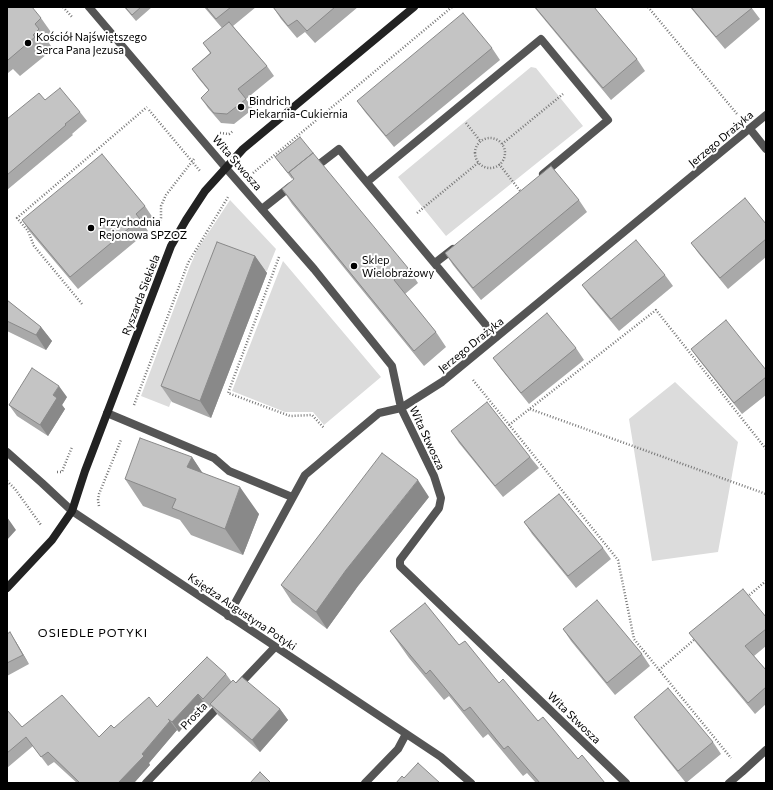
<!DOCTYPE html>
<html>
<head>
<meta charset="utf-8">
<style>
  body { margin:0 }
  #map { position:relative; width:773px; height:790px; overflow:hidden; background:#fff; font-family:Commissioner,sans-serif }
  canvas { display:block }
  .frame { position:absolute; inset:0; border:8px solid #000; pointer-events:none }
</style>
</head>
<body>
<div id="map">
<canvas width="773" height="790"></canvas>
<div class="frame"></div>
</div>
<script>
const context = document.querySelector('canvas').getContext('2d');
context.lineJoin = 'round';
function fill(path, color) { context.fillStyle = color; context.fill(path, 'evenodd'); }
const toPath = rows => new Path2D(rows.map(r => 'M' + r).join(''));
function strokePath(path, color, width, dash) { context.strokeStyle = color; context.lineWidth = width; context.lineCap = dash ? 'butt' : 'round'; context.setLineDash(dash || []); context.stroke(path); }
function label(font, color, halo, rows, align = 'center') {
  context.font = font + ' Commissioner,sans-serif'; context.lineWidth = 4; context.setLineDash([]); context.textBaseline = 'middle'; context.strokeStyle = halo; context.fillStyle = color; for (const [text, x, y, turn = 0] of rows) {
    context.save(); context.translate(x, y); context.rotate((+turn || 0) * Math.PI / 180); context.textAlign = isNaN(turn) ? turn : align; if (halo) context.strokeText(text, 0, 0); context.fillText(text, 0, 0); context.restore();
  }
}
const green = toPath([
  [531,67,536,68,583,126,446,236,398,177],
  [230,200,276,249,267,271,228,256,169,407,141,396,190,266,197,250],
  [283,261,381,377,324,425,313,412,285,412,232,391],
  [675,382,738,442,718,552,652,561,629,419]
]);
const path = toPath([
  [63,7,72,17],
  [648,7,737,114],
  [149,110,200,171],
  [466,123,481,142],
  [220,133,229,134,233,131],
  '475 153a15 15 0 1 1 30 0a15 15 0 1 1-30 0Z',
  [502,144,563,94],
  [499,164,521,192],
  [253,173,452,7],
  [417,213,479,162],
  [159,227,161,218,161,206,166,195,194,159],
  [279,257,228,393,290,416,312,415,324,428],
  [82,304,34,246,28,231,17,218,147,107],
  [473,380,618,560,634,639,731,758],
  [134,405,188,263,228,197],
  [530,409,766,494],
  [509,425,656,310,766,449],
  [57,472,62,472,63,469,72,447],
  [7,481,15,489,41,525],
  [99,506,98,500,99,494,121,440],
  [747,597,766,581],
  [659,670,695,639]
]);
const lane = toPath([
  [313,169,339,149,496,337],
  [367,182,541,39,608,120,543,174],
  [262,209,291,186],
  [435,263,453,249],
  [107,413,214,458,229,471,292,497]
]);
const street = toPath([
  [89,7,225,167,314,269,392,366,401,408,434,476,441,498,439,508,400,560,400,566,626,783],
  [750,129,766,149],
  [7,452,42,483,72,511,441,757,471,783],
  [228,616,305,475,379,413,401,408,442,382,766,115],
  [237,687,275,647],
  [146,783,222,703],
  [365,783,398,749,406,734],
  [729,783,742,772,766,750]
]);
const secondary = toPath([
  [7,588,52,540,72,511,85,471,171,246,186,220,205,191,243,149,414,7]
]);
const wall = toPath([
  [7,7,41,18,53,35,47,40,51,46,45,51,47,54,20,76,13,69,8,73,7,71],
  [124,7,152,7,136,21],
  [204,7,256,7,233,26,267,66,274,76,246,99,253,109,234,124,221,123,208,108,201,98,209,91,199,79,192,69,210,53,203,43,222,28],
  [273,7,358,7,315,43,305,32,297,38,281,19],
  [534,7,594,7,637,59,645,71,611,100],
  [690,7,751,7,760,19,725,49],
  [492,48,500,60,394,147,365,112,357,101],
  [45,100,80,112,87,121,72,134,73,135,7,190,7,119],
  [275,157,408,268,418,283,405,294,436,332,446,347,424,366,292,204,282,189,294,180,293,178,292,179],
  [579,200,587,212,481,300,453,265,445,253],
  [145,206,153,218,144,225,148,231,78,289,30,232,22,220],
  [766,224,766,257,728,289,699,254,691,243],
  [255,256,267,273,211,418,172,402,161,386],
  [665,275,673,286,619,331,590,296,582,285],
  [7,300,41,327,52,341,46,350,7,331],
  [576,348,584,360,529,404,501,369,493,358],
  [691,349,766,370,766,395,742,414,699,360],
  [67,397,62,405,65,409,48,436,17,416,9,405],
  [451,431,530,457,539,468,503,497,459,443],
  [192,457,202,473,259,514,243,555,191,535,180,520,143,506,125,479],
  [429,497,358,586,327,629,292,602,281,585],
  [524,522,603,548,611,559,576,588,532,534],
  [766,617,766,646,754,656,766,670,766,704,755,714,697,644,689,633],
  [563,629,642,654,650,666,615,695,571,641],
  [390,631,459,645,578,759,605,783,536,783,527,773,523,776,488,734,483,738,449,696,444,700,409,658],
  [7,634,16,642,29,664,7,676],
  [226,674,231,681,236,683,280,709,288,720,260,752,218,715,211,706,210,708,204,703,179,732,176,729,177,730,149,763,150,765,134,783,77,783,54,762,48,766,33,746,7,768,7,710,22,727,99,737,114,728],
  [634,717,713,742,721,754,686,783,642,728]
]);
const shadedWall = toPath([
  [255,256,267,273,211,418,200,401],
  [41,327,52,341,46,350,36,335],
  [59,386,67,397,62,405,65,409,48,436,40,425,53,395],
  [192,457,210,484,187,467],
  [418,480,429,497,358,586,327,629,316,612,346,570],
  [240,487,259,514,243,555,225,529],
  [7,517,16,530,7,540],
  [10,632,16,642,29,664,23,655],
  [198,694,204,703,179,732,172,722],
  [280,709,288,720,260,752,252,740],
  [170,721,177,730,149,763,150,765,134,783,118,783]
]);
const building = toPath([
  [7,7,32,7,41,18,35,24,39,29,33,35,35,37,8,60,7,58,7,7],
  [125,7,141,7,132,15,125,7],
  [206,7,231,7,216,19,206,7],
  [273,7,335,7,307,31,297,20,288,26,273,7],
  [535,7,594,7,637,59,603,88,535,7],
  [691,7,751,7,752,8,716,37,691,7],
  [463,13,492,48,386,136,357,101,463,13],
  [229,22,267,66,238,89,246,99,227,114,214,113,201,98,209,90,192,69,211,53,203,43,229,22],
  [60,88,80,112,65,124,66,125,7,175,7,119,39,93,45,100,60,88],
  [300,137,313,153,288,173,275,157,300,137],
  [313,153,408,268,394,280,436,332,414,351,282,189,294,179,289,172,313,153],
  [102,154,145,206,136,214,140,219,70,277,22,220,102,154],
  [551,166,579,200,473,288,445,253,551,166],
  [745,198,766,224,766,239,720,278,691,243,745,198],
  [636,240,665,275,611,319,582,285,636,240],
  [217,242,255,256,200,401,161,386,217,242],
  [7,300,41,327,36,335,7,321,7,300],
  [547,313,576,348,521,393,493,358,547,313],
  [726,320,766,370,766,377,734,403,691,349,726,320],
  [32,368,59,386,53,395,57,398,40,425,9,405,32,368],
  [487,402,530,457,495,486,451,431,487,402],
  [140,438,192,457,187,467,240,487,225,529,172,508,176,499,125,479,140,438],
  [382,453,418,480,346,570,316,612,281,585,382,453],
  [559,494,603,548,568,576,524,522,559,494],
  [743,589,766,617,766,629,745,646,766,670,766,687,748,703,689,633,743,589],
  [597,600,642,654,607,683,563,629,597,600],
  [425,603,459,645,465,641,499,683,503,679,538,721,543,717,578,759,582,755,605,783,540,783,508,746,504,749,470,707,464,711,430,670,426,674,390,631,425,603],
  [10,632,23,655,7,663,7,634,10,632],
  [207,657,226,674,203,699,198,694,172,722,168,719,170,721,142,754,144,756,118,783,80,783,48,752,41,757,26,737,7,753,7,710,22,727,62,695,99,737,111,725,114,728,149,697,157,707,207,657],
  [242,677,280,709,252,740,210,704,233,680,236,683,242,677],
  [668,688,713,742,678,771,634,717,668,688],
  [418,763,440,783,396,783,402,776,404,778,418,763],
  [260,772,271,783,250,783,260,772]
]);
const markers = [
  [28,43,4,"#000"],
  [241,107,4,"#000"],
  [91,228,4,"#000"],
  [354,266,4,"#000"]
];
const poiNames = [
  ["Kościół Najświętszego",36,37],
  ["Serca Pana Jezusa",36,50],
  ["Bindrich",249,101],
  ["Piekarnia-Cukiernia",249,114],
  ["Przychodnia",99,222],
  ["Rejonowa SPZOZ",99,235],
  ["Sklep",362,260],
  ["Wielobrażowy",362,273]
];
const streetNames = [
  ["Jerzego Drażyka",721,139,-40],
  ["Wita Stwosza",237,163,49],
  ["Ryszarda Siekiela",141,295,-69],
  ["Jerzego Drażyka",471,345,-39],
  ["Wita Stwosza",427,438,65],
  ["Księdza Augustyna Potyki",242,612,34],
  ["Prosta",194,716,-47],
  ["Wita Stwosza",574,718,44]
];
const neighbourhoodNames = [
  ["OSIEDLE POTYKI",93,633]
];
fill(green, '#dcdcdc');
strokePath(path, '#777', 2.5, [1, 2]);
strokePath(lane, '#555', 8);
strokePath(street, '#555', 8);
strokePath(secondary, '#222', 8);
fill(wall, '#a9a9a9');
fill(shadedWall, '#898989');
fill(building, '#c4c4c4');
strokePath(building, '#898989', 1);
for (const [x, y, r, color] of markers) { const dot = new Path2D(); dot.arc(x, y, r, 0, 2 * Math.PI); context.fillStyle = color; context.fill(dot); strokePath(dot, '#fff', 1.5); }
label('11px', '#000', '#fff', poiNames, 'left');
label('11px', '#000', '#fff', streetNames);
context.letterSpacing = '1px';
label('12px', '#000', '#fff', neighbourhoodNames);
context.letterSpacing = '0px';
</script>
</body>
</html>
